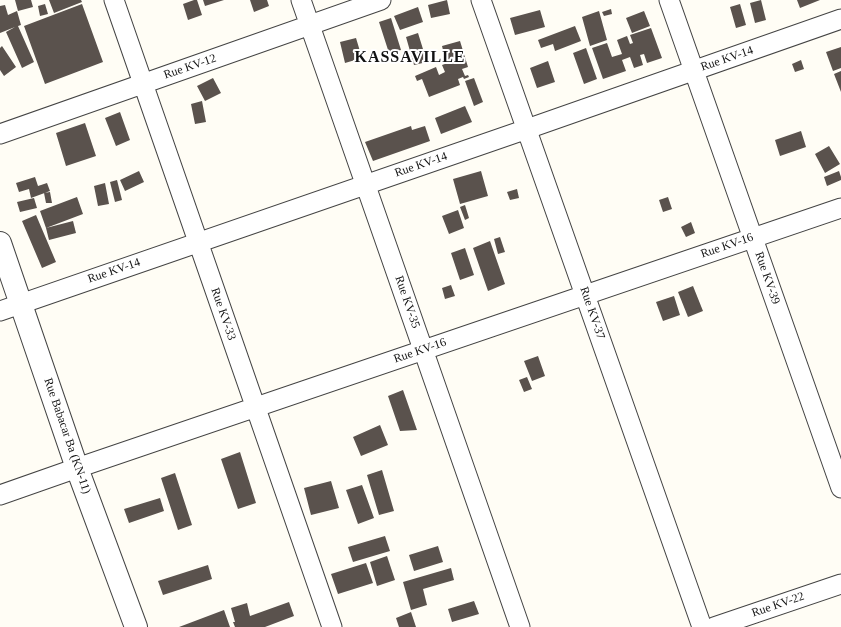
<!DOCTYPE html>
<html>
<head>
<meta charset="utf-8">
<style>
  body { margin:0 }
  canvas { display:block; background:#fffdf5 }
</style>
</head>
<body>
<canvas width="841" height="627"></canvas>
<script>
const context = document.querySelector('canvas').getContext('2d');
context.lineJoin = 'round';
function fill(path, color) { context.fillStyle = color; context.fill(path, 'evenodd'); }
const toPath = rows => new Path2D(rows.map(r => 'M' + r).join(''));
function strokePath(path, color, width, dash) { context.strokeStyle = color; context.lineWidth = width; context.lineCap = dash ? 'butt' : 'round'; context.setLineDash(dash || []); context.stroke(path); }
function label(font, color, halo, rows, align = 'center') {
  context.font = font + ' Georgia,serif'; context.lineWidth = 4; context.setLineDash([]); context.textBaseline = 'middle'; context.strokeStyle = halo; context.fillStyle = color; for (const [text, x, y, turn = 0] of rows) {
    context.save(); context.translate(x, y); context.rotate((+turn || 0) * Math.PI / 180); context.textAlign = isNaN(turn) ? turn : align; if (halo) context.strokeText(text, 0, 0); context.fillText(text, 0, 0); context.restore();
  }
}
const building = toPath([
  [15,0,31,0,33,7,18,11],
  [49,0,81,0,82,2,54,13],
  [194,0,197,0,202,15,188,20,183,4],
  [203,0,224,0,205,6],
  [250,0,267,0,269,6,254,12],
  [447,0,450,14,431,18,428,5],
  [761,0,766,20,755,23,750,3],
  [797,0,820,0,800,8],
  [45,4,48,14,40,16,38,6],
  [82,4,103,62,45,84,24,26],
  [740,4,746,25,736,28,730,7],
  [5,5,8,15,17,11,21,25,18,26,34,62,22,68,6,32,15,27,0,33,0,6],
  [418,7,423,22,400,30,394,16],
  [611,9,612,14,604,16,602,12],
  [540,10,545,27,515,35,510,18],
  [599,11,607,40,590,46,582,17],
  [644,11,650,26,632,33,626,18],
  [391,18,401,50,389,53,379,22],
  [575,26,581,41,555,51,553,44,541,48,538,40],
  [651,28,662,58,647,63,644,54,640,55,643,65,634,68,630,57,622,60,626,71,603,79,592,48,607,43,612,57,622,54,617,40,627,36,630,44,633,43,630,35],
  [418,33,427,62,414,65,406,37],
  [356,38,362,58,345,63,340,42],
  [460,41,468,67,462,69,465,76,468,75,469,77,464,79,463,77,458,79,460,85,429,97,422,79,417,81,415,76,436,67,439,75,445,72,442,65,462,58,446,62,442,46],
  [2,46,16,67,4,76,0,70,0,48],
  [841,47,841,68,833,71,826,52],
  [586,48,597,79,584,84,573,53],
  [801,60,804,69,795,72,792,64],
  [548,61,555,82,537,88,530,68],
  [841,71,841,92,834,74],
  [213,78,221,93,205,101,197,86],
  [474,78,483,102,474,106,465,81],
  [202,101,206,122,195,124,191,104],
  [465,106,472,122,441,134,435,118],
  [120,112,130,140,116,146,105,118],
  [85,123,96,156,66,166,56,133],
  [411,126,412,130,425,126,430,141,373,161,365,142],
  [801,131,806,147,780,156,775,140],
  [829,146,840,164,825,173,815,154],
  [139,171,144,182,125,191,120,180],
  [481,171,488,196,460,204,453,179],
  [839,171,841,177,841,180,827,186,824,177],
  [35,177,38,186,47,183,50,191,31,198,29,189,19,192,16,183],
  [117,180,122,200,115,202,110,182],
  [105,183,109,204,98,206,94,186],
  [517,189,519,198,510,200,507,192],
  [50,192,52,203,46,203,44,193],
  [77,197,83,214,46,228,40,211],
  [668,197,672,209,663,212,659,200],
  [34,198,37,208,20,212,17,202],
  [465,205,469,218,465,220,460,207],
  [458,210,464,228,449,234,442,216],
  [36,215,56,262,42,268,22,221],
  [73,221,76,233,49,240,46,228],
  [691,222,695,233,686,237,681,227],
  [500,237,505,252,498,254,494,239],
  [490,241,505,284,488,291,473,248],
  [465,248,474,275,460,280,451,253],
  [451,285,455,296,445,299,442,288],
  [693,286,703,311,688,317,678,292],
  [674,296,680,315,663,321,656,302],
  [538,356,545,376,532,381,524,361],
  [527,377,532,389,524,392,519,380],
  [403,390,417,430,400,431,388,396],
  [380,425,388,445,361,456,353,437],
  [240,452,256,503,238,509,221,459],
  [382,470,394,511,379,515,367,475],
  [175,473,192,525,178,530,161,478],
  [331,481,339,508,311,515,304,488],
  [362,485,374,518,358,524,346,490],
  [160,498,164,511,129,523,124,509],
  [385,536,390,551,353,562,348,547],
  [438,546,443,562,414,571,409,555],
  [387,556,395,580,377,586,370,562],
  [366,563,373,583,338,594,331,574],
  [208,565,212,579,163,595,158,581],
  [451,568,454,580,423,589,427,605,411,610,403,582],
  [474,601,479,614,452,622,448,609],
  [289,602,294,616,265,627,235,627,233,622,235,622,231,608,247,603,250,616],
  [224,610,230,627,179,627],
  [411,612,416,627,399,627,396,618]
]);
const minor = toPath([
  [114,0,332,627],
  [301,0,520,627],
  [481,0,702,627],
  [669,0,841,488],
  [0,134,381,0],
  [0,311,527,129,841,19],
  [0,495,77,468,841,208],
  [714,627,841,584]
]);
const tertiary = toPath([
  [0,243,77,468,136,627]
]);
const streetNames = [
  ["Rue KV-14",727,59,-19],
  ["Rue KV-12",190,67,-19],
  ["Rue KV-14",421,165,-19],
  ["Rue KV-16",727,246,-19],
  ["Rue KV-14",114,271,-19],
  ["Rue KV-39",767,278,71],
  ["Rue KV-35",407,302,71],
  ["Rue KV-37",592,313,71],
  ["Rue KV-33",223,314,71],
  ["Rue KV-16",420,351,-19],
  ["Rue Babacar Ba (KN-11)",67,436,71],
  ["Rue KV-22",778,605,-19]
];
const districtNames = [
  ["KASSAVILLE",410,58]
];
fill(building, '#5a524d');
strokePath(minor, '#444', 21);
strokePath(tertiary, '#444', 24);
strokePath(minor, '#fff', 19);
strokePath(tertiary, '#fff', 22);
label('12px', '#111', '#fff', streetNames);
context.letterSpacing = '1px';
label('bold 16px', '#111', '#fff', districtNames);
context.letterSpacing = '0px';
</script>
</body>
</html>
